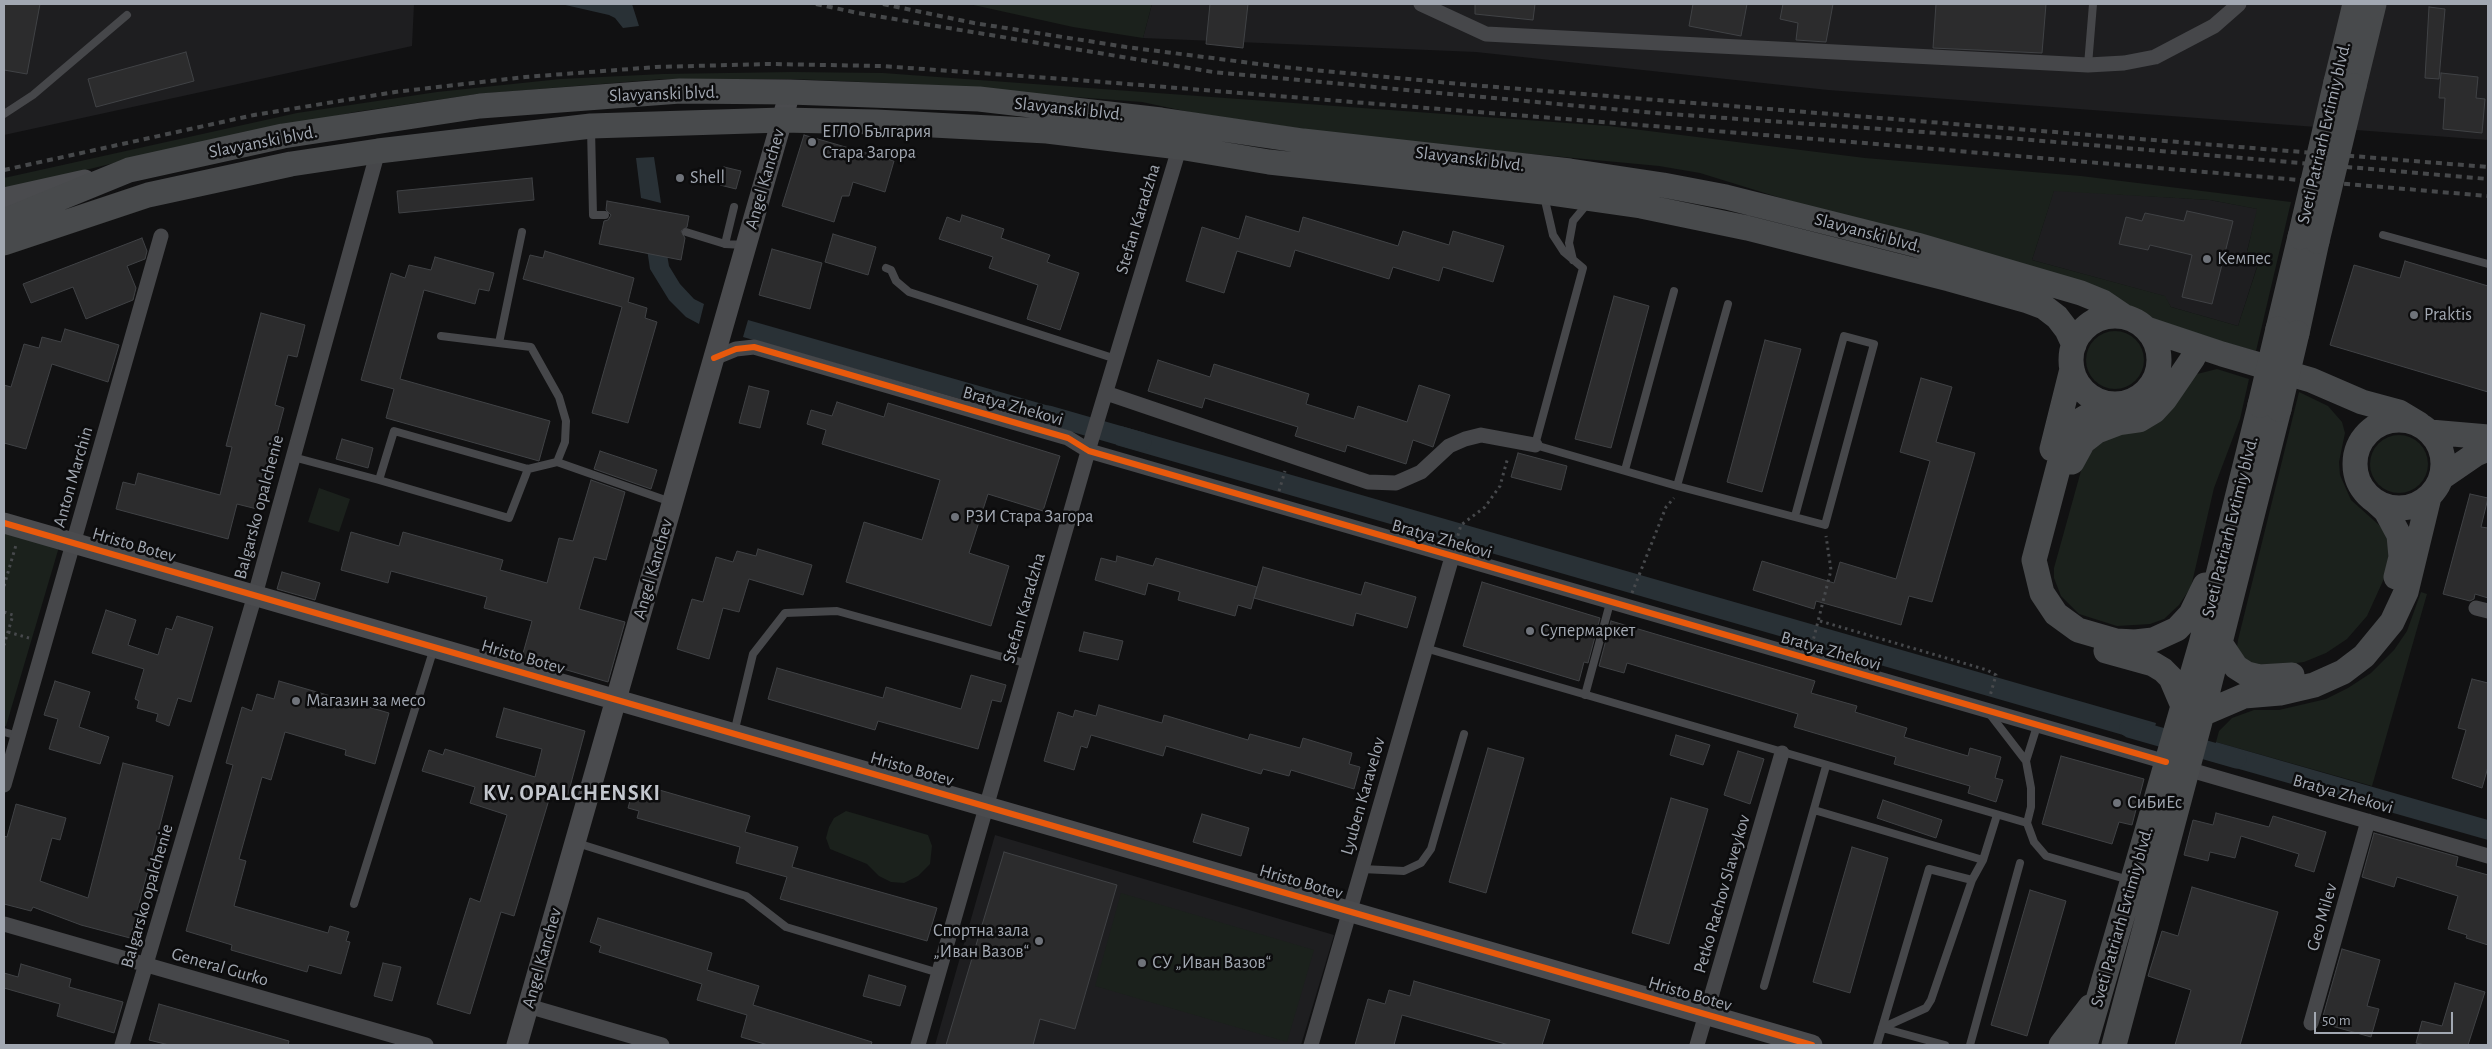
<!DOCTYPE html>
<html>
<head>
<meta charset="utf-8">
<style>
  body { margin:0 }
  #map { position:relative; width:2492px; height:1049px; overflow:hidden; background:#111112; font-family:"Alegreya Sans",sans-serif }
  canvas { display:block }
  .frame { position:absolute; inset:0; border:5px solid #a2a8b2; pointer-events:none }
  .scale { position:absolute; left:2314px; top:1012px; width:139px; height:22px; box-sizing:border-box; border:2px solid #a2a8b2; border-top:0; padding-left:6px; font-size:15px; line-height:18px; white-space:nowrap; color:#a2a8b2; -webkit-text-stroke:4px #0c0c0d; paint-order:stroke }
</style>
</head>
<body>
<div id="map">
<canvas width="2492" height="1049"></canvas>
<div class="frame"></div>
<div class="scale">50 m</div>
</div>
<script>
const context = document.querySelector('canvas').getContext('2d');
context.lineJoin = 'round';
function fill(path, color) { context.fillStyle = color; context.fill(path, 'evenodd'); }
const toPath = rows => new Path2D(rows.map(r => 'M' + r).join(''));
function strokePath(path, color, width, dash) { context.strokeStyle = color; context.lineWidth = width; context.lineCap = dash ? 'butt' : 'round'; context.setLineDash(dash || []); context.stroke(path); }
function label(font, color, halo, rows, align = 'center') {
  context.font = font + ' "Alegreya Sans",sans-serif'; context.lineWidth = 5; context.setLineDash([]); context.textBaseline = 'middle'; context.strokeStyle = halo; context.fillStyle = color; for (const [text, x, y, turn = 0] of rows) {
    context.save(); context.translate(x, y); context.rotate((+turn || 0) * Math.PI / 180); context.textAlign = isNaN(turn) ? turn : align; if (halo) context.strokeText(text, 0, 0); context.fillText(text, 0, 0); context.restore();
  }
}
const built = toPath([
  [4,4,414,4,412,46,4,135],
  [1152,4,2488,4,2488,140,1828,90,1476,52,1143,38],
  [2054,190,2210,200,2258,209,2247,251,2261,254,2238,326,2171,307,2164,296,2032,260],
  [995,835,1334,935,1301,1045,935,1045]
]);
const green = toPath([
  [969,4,1152,4,1143,38,1073,27],
  [792,72,883,73,1609,126,1865,158,2081,176,2291,202,2256,351,2157,324,2143,312,2127,305,1700,173,1659,166,1371,139,1194,113,1142,102,886,83,792,79,663,79,477,94,355,112,159,152,4,190,4,178,297,113,437,92,560,79,663,74],
  [2054,191,2210,200,2257,209,2247,252,2261,255,2238,326,2171,307,2165,296,2032,260],
  '2086 360a29 29 0 1 1 58 0a29 29 0 1 1-58 0Z',
  [2217,369,2249,379,2240,419,2214,488,2191,587,2179,605,2164,619,2150,624,2117,626,2079,614,2061,596,2054,578,2054,568,2084,460,2102,440,2197,374],
  [2299,392,2328,406,2342,422,2345,433,2339,462,2340,475,2351,500,2379,525,2386,534,2390,547,2387,572,2367,616,2347,639,2326,653,2304,662,2260,668,2247,662,2237,647,2238,640],
  '2370 464a29 29 0 1 1 58 0a29 29 0 1 1-58 0Z',
  [319,488,350,499,339,532,308,522],
  [4,531,59,547,6,726,4,726],
  [2421,592,2427,594,2372,786,2216,742,2219,731,2232,718,2254,710,2279,710,2326,699,2348,688,2371,673,2394,650,2407,631],
  [846,811,928,835,932,846,930,864,918,876,904,883,891,882,879,876,867,864,830,849,826,838,829,827,834,818],
  [1121,893,1314,950,1287,1042,1095,986]
]);
const water = toPath([
  [561,4,632,4,639,26,623,28,615,18,609,15],
  [654,157,661,203,641,198,636,158],
  [647,249,667,254,669,266,680,284,694,299,704,304,699,324,686,317,669,300,650,269],
  [748,320,1074,413,1069,430,743,337],
  [1121,426,2156,723,2151,743,1116,445],
  [2216,742,2488,820,2488,840,2211,761]
]);
const canal = toPath([
  [1048,415,1142,442],
  [2129,728,2237,759]
]);
const building = toPath([
  [4,4,40,4,27,74,4,70,4,4],
  [1210,4,1248,4,1243,48,1206,44,1210,4],
  [1475,4,1535,4,1533,20,1475,14,1475,4],
  [1693,4,1747,4,1741,36,1689,26,1693,4],
  [1783,4,1833,4,1826,42,1796,40,1798,23,1780,19,1783,4],
  [1936,4,2046,4,2042,53,1933,48,1936,4],
  [2429,7,2445,9,2439,79,2425,78,2429,7],
  [186,52,194,81,96,107,88,79,186,52],
  [2441,73,2478,77,2476,98,2485,99,2482,133,2443,129,2445,98,2439,98,2441,73],
  [804,135,894,161,885,192,853,182,849,196,842,196,834,222,782,206,804,135],
  [724,167,741,171,736,189,720,185,724,167],
  [532,178,534,200,399,213,397,191,532,178],
  [607,201,689,216,687,227,681,231,685,238,681,260,599,244,604,221,608,220,611,215,606,210,607,201],
  [2187,211,2233,221,2212,304,2182,297,2192,255,2150,245,2148,250,2119,244,2126,217,2142,221,2145,213,2184,221,2187,211],
  [962,215,1004,229,1001,238,1050,255,1047,262,1079,273,1060,330,1027,319,1038,285,989,268,993,257,939,239,947,217,960,222,962,215],
  [1246,216,1299,232,1303,217,1398,246,1403,231,1449,245,1453,231,1504,246,1493,282,1443,267,1439,281,1393,267,1389,279,1295,250,1290,267,1237,251,1224,293,1186,281,1202,227,1239,239,1246,216],
  [833,234,876,247,868,275,825,262,833,234],
  [142,238,147,251,145,259,127,266,136,288,133,300,86,319,73,287,31,303,23,284,142,238],
  [772,249,822,263,810,309,759,295,772,249],
  [545,251,634,278,628,302,647,308,645,318,657,322,628,423,592,413,622,307,523,279,530,255,543,258,545,251],
  [435,257,494,273,489,291,479,289,475,304,424,290,400,379,550,421,539,461,386,418,394,389,361,380,391,273,405,278,409,265,431,270,435,257],
  [2405,261,2488,286,2488,392,2330,345,2354,265,2400,278,2405,261],
  [1614,296,1649,306,1611,448,1575,439,1614,296],
  [261,313,305,325,297,357,288,355,275,405,284,408,257,509,237,504,228,539,116,509,123,482,135,485,138,473,220,495,232,447,226,446,261,313],
  [65,329,119,345,108,382,52,364,26,449,4,443,4,385,11,387,24,344,39,348,42,337,61,342,65,329],
  [1765,340,1801,349,1762,492,1727,482,1765,340],
  [1158,360,1210,377,1214,364,1309,394,1306,404,1354,419,1358,406,1407,422,1419,385,1450,395,1433,447,1413,440,1406,464,1347,445,1345,452,1295,436,1298,427,1205,398,1202,408,1148,391,1158,360],
  [1921,378,1952,387,1936,442,1975,453,1932,602,1909,596,1901,625,1816,601,1814,609,1753,590,1762,561,1834,583,1840,562,1896,579,1930,461,1900,452,1921,378],
  [749,386,769,391,760,428,739,423,749,386],
  [837,402,884,417,888,403,1060,456,1043,511,988,494,969,553,1009,566,991,626,846,582,864,522,922,540,940,480,822,444,826,430,807,424,811,410,832,416,837,402],
  [342,439,373,448,368,468,336,459,342,439],
  [600,451,657,470,651,489,594,469,600,451],
  [1518,453,1567,466,1561,490,1511,477,1518,453],
  [591,480,625,492,606,560,594,557,579,609,625,622,608,682,522,657,532,621,484,608,487,597,391,571,388,583,341,570,351,532,399,546,403,532,503,560,500,570,547,583,559,538,573,541,591,480],
  [2470,494,2488,498,2481,527,2488,528,2488,598,2475,594,2474,599,2470,601,2443,594,2470,494],
  [758,549,812,565,803,595,749,579,739,612,723,608,709,659,677,649,692,599,703,602,716,557,733,562,737,551,756,556,758,549],
  [1117,556,1153,566,1156,558,1257,587,1251,609,1238,605,1235,616,1178,600,1180,592,1148,583,1145,595,1095,580,1101,558,1116,562,1117,556],
  [1263,567,1361,595,1365,582,1416,597,1407,628,1356,613,1353,626,1254,598,1263,567],
  [282,572,320,583,315,600,277,589,282,572],
  [1482,582,1600,618,1588,663,1584,662,1579,681,1463,646,1482,582],
  [106,610,136,620,128,645,158,655,166,628,172,630,177,616,213,627,191,702,178,698,169,726,156,721,158,714,137,708,139,701,135,699,144,669,92,653,106,610],
  [1611,621,1815,681,1811,693,1857,706,1855,712,1907,728,1904,737,1968,756,1970,748,2001,757,1995,778,2003,780,1996,802,1968,793,1970,786,1894,764,1896,757,1794,727,1798,714,1627,663,1624,673,1599,666,1611,621],
  [1084,632,1123,641,1118,660,1079,651,1084,632],
  [777,668,883,698,886,687,961,709,971,675,1006,685,1001,702,992,700,978,749,878,721,875,730,768,699,777,668],
  [2472,679,2488,683,2488,767,2482,788,2452,778,2466,730,2458,728,2472,679],
  [55,681,90,692,79,727,109,737,100,764,49,749,58,719,44,715,55,681],
  [279,681,389,713,375,764,345,755,346,750,285,732,271,780,262,777,239,859,246,861,234,906,328,933,330,926,349,932,346,941,350,942,341,974,309,965,307,972,231,950,232,945,186,931,233,765,226,763,242,707,252,711,257,694,274,699,279,681],
  [1099,705,1162,723,1164,715,1248,740,1250,734,1300,748,1303,738,1352,753,1349,764,1360,767,1354,789,1291,770,1289,776,1263,769,1261,774,1166,746,1163,756,1091,735,1087,748,1081,746,1074,770,1044,761,1058,712,1073,717,1075,710,1096,716,1099,705],
  [504,708,585,731,567,798,551,793,514,916,501,912,470,1014,437,1004,470,898,480,902,507,815,470,803,475,787,422,771,429,750,443,755,445,749,535,777,542,749,496,737,504,708],
  [1676,735,1710,745,1703,765,1670,755,1676,735],
  [1488,748,1524,758,1486,893,1449,882,1488,748],
  [1738,751,1764,759,1750,804,1724,795,1738,751],
  [2061,756,2144,779,2132,825,2119,822,2112,844,2042,824,2061,756],
  [123,763,173,776,130,938,81,925,33,907,31,911,4,904,4,836,7,837,16,804,66,818,60,840,52,838,40,881,88,898,123,763],
  [635,783,750,816,745,832,798,847,792,867,937,908,927,941,780,899,787,877,736,863,740,847,637,818,639,811,628,808,635,783],
  [1671,798,1708,809,1669,944,1632,933,1671,798],
  [1883,800,1942,820,1936,838,1877,818,1883,800],
  [2216,813,2269,827,2273,816,2326,832,2314,872,2295,866,2299,854,2241,836,2235,858,2210,852,2208,861,2184,855,2193,820,2213,825,2216,813],
  [1202,814,1249,828,1241,856,1193,842,1202,814],
  [2374,833,2458,857,2456,866,2488,875,2488,945,2466,938,2467,935,2448,929,2458,896,2397,877,2394,887,2362,877,2374,833],
  [1852,847,1888,858,1850,993,1813,982,1852,847],
  [1004,852,1117,885,1075,1029,1040,1019,1033,1045,946,1045,1004,852],
  [2192,887,2278,912,2240,1045,2175,1045,2191,990,2148,976,2162,931,2178,936,2192,887],
  [2030,890,2066,901,2027,1036,1991,1025,2030,890],
  [598,918,712,953,707,970,759,986,753,1005,872,1042,871,1045,768,1045,741,1037,747,1015,697,1000,702,984,599,952,601,946,590,942,598,918],
  [2342,949,2380,960,2367,1006,2379,1009,2371,1037,2321,1023,2342,949],
  [383,963,401,967,392,1001,374,996,383,963],
  [21,964,71,979,69,987,123,1002,114,1033,57,1016,60,1004,4,988,4,973,18,977,21,964],
  [869,975,906,986,900,1006,863,996,869,975],
  [1414,981,1550,1020,1542,1045,1509,1045,1402,1015,1394,1045,1355,1045,1368,999,1385,1004,1389,990,1410,996,1414,981],
  [2455,983,2485,992,2468,1045,2425,1045,2416,1043,2422,1021,2442,1026,2455,983],
  [159,1004,289,1041,288,1045,169,1045,149,1040,159,1004]
]);
const path = toPath([
  [1279,491,1285,471],
  [1456,542,1461,525,1485,507,1500,486,1508,457],
  [4,586,16,545],
  [1632,593,1666,507,1674,498],
  [4,612,13,615,4,645],
  [1820,621,1987,670,1996,675,1990,696],
  [8,632,29,638],
  [1812,645,1831,570,1826,536]
]);
const lane = toPath([
  [2088,65,2093,4],
  [4,114,33,95,127,15],
  [591,129,593,215,605,215],
  [1544,196,1553,235,1564,252,1583,268,1535,445,1677,486,1825,525,1874,344,1844,336,1795,516],
  [686,232,725,244,744,245],
  [2383,235,2488,264],
  [725,244,734,207],
  [1573,260,1569,243,1573,221,1588,203],
  [886,268,891,270,896,281,909,292,1116,359],
  [441,336,531,347,559,397,566,421,565,442,557,462,671,502],
  [499,343,522,232],
  [293,457,379,480],
  [528,469,509,518,379,480,394,431,528,469,557,462],
  [1625,470,1674,291],
  [1677,486,1728,304],
  [1425,648,2027,823,2031,807,2031,788,2026,761,1989,713],
  [1585,695,1610,603],
  [4,732,18,736],
  [734,733,753,654,785,613,837,611,1028,664],
  [2026,761,2037,726],
  [1814,810,1983,860],
  [2027,823,2034,842,2046,856,2129,880],
  [577,843,746,896,786,927,939,973],
  [1362,869,1404,871,1421,863,1431,849,1464,734],
  [354,904,434,648],
  [1764,986,1826,766],
  [1882,1028,1926,1008,1931,1000,1972,880,1983,860,1997,815],
  [1882,1028,1945,1045],
  [1877,1045,1929,869,1972,880],
  [1970,1045,2020,863]
]);
const street = toPath([
  [1421,4,1486,34,2088,65,2124,63,2155,57,2214,26,2239,4],
  [714,358,736,349,754,347,1068,438,1089,451,2166,762],
  [1106,393,1368,482,1396,483,1421,472,1449,446,1465,439,1481,435,1535,445],
  [2476,608,2488,611],
  [2187,769,2488,856],
  [4,785,161,236],
  [4,924,426,1045],
  [528,1006,662,1045],
  [2311,1023,2368,821],
  [122,1045,255,595,378,151],
  [918,1045,1091,441,1182,139],
  [1311,1045,1452,557],
  [1697,1045,1782,753]
]);
const secondary = toPath([
  [4,198,85,180],
  [4,523,1812,1045],
  [517,1045,790,92]
]);
const primary = toPath([
  [2336,82,2355,4],
  [2354,86,2374,4],
  [4,221,129,170,283,136,480,106,680,91,790,92,979,99,1161,120,1303,141,1570,171,1663,185,1726,197,1917,245,2081,293,2103,302,2125,317],
  [4,243,148,195,291,164,378,151,591,126,782,120,876,122,1047,131,1179,147,1269,162,1543,192,1641,206,1747,228,1949,279,2028,301,2044,307,2057,317,2067,330,2074,345],
  '2071 360a44 44 0 1 1 88 0a44 44 0 1 1-88 0Z',
  [2147,329,2222,354,2311,380,2362,402,2399,412,2419,424],
  [2278,329,2300,237],
  [2297,333,2317,241],
  [2120,404,2096,411,2081,420,2072,430,2064,446,2034,560,2042,593,2056,614,2078,630,2116,641,2135,642,2153,640,2177,629,2191,614,2205,585],
  '2355 464a44 44 0 1 1 88 0a44 44 0 1 1-88 0Z',
  [2430,432,2488,437],
  [2052,449,2072,369],
  [2072,462,2083,442,2097,431,2118,423,2139,420,2154,411,2165,399,2193,358],
  [2441,478,2476,454,2488,449],
  [2375,501,2386,511,2399,535,2401,557,2396,577],
  [2220,643,2236,667,2247,674,2259,677,2292,675],
  [2106,651,2153,664,2163,670,2171,678,2183,706],
  [2202,714,2244,696,2280,693,2314,685,2343,672,2364,656,2392,622,2406,592,2429,497],
  [2061,1045,2090,1007],
  [2085,1045,2201,644,2260,405],
  [2114,1045,2202,714,2279,409]
]);
const rail = toPath([
  [816,4,858,13,1213,72,1655,113,2008,138,2488,179],
  [883,4,974,23,1126,47,1282,67,1471,85,2488,167],
  [4,170,254,115,395,92,525,77,656,67,769,64,881,66,1078,80,1852,142,2488,196]
]);
const primaryBridge = toPath([
  [2300,237,2336,82],
  [2317,241,2354,86],
  [2260,405,2278,329],
  [2279,409,2297,333]
]);
const cycleway = toPath([
  [714,358,736,349,754,347,1068,438,1089,451,2166,762],
  [4,523,1812,1045]
]);
const markers = [
  [812,142,5,"#6f737a"],
  [680,178,5,"#6f737a"],
  [2207,259,5,"#6f737a"],
  [2414,315,5,"#6f737a"],
  [955,517,5,"#6f737a"],
  [1530,631,5,"#6f737a"],
  [296,701,5,"#6f737a"],
  [2117,803,5,"#6f737a"],
  [1039,941,5,"#6f737a"],
  [1142,963,5,"#6f737a"]
];
const streetNames = [
  ["Slavyanski blvd.",664,94,-2],
  ["Slavyanski blvd.",1069,109,6],
  ["Sveti Patriarh Evtimiy blvd.",2324,133,-77],
  ["Slavyanski blvd.",263,142,-11],
  ["Slavyanski blvd.",1470,159,7],
  ["Angel Kanchev",765,179,-74],
  ["Stefan Karadzha",1138,219,-73],
  ["Slavyanski blvd.",1868,233,15],
  ["Bratya Zhekovi",1013,406,16],
  ["Anton Marchin",73,477,-74],
  ["Balgarsko opalchenie",259,507,-75],
  ["Sveti Patriarh Evtimiy blvd.",2230,527,-76],
  ["Bratya Zhekovi",1442,539,16],
  ["Hristo Botev",134,545,16],
  ["Angel Kanchev",653,569,-74],
  ["Stefan Karadzha",1024,608,-74],
  ["Bratya Zhekovi",1831,651,16],
  ["Hristo Botev",523,657,16],
  ["Hristo Botev",912,769,16],
  ["Bratya Zhekovi",2343,794,16],
  ["Lyuben Karavelov",1363,796,-74],
  ["Hristo Botev",1301,882,16],
  ["Petko Rachov Slaveykov",1722,894,-74],
  ["Balgarsko opalchenie",147,896,-74],
  ["Sveti Patriarh Evtimiy blvd.",2122,917,-74],
  ["Geo Milev",2322,917,-74],
  ["Angel Kanchev",542,958,-74],
  ["General Gurko",220,967,16],
  ["Hristo Botev",1690,994,16]
];
const poiNames = [
  ["ЕГЛО България",822,132],
  ["Стара Загора",822,153],
  ["Shell",690,178],
  ["Кемпес",2217,259],
  ["Praktis",2424,315],
  ["РЗИ Стара Загора",965,517],
  ["Супермаркет",1540,631],
  ["Магазин за месо",306,701],
  ["СиБиЕс",2127,803],
  ["Спортна зала",1029,931,"right"],
  ["„Иван Вазов“",1029,952,"right"],
  ["СУ „Иван Вазов“",1152,963]
];
const districtNames = [
  ["KV. OPALCHENSKI",572,793]
];
fill(built, '#1e1e20');
fill(green, '#1b211c');
fill(water, '#293136');
strokePath(canal, '#293136', 19);
fill(building, '#2c2c2d');
strokePath(building, '#404245', 1);
strokePath(path, '#47494c', 3, [2.5, 4]);
strokePath(lane, '#46474a', 8);
strokePath(street, '#46474a', 15);
strokePath(secondary, '#4a4b4e', 21);
strokePath(primary, '#484a4c', 25);
strokePath(rail, '#46484a', 4, [6, 5]);
strokePath(primaryBridge, '#484a4c', 25);
strokePath(cycleway, '#e8590c', 6);
for (const [x, y, r, color] of markers) { const dot = new Path2D(); dot.arc(x, y, r, 0, 2 * Math.PI); context.fillStyle = color; context.fill(dot); strokePath(dot, '#0c0c0d', 2); }
label('18px', '#a2a8b2', '#0c0c0d', streetNames);
label('18px', '#a2a8b2', '#0c0c0d', poiNames, 'left');
context.letterSpacing = '1px';
label('bold 22px', '#c3c7ce', '#0c0c0d', districtNames);
context.letterSpacing = '0px';
</script>
</body>
</html>
